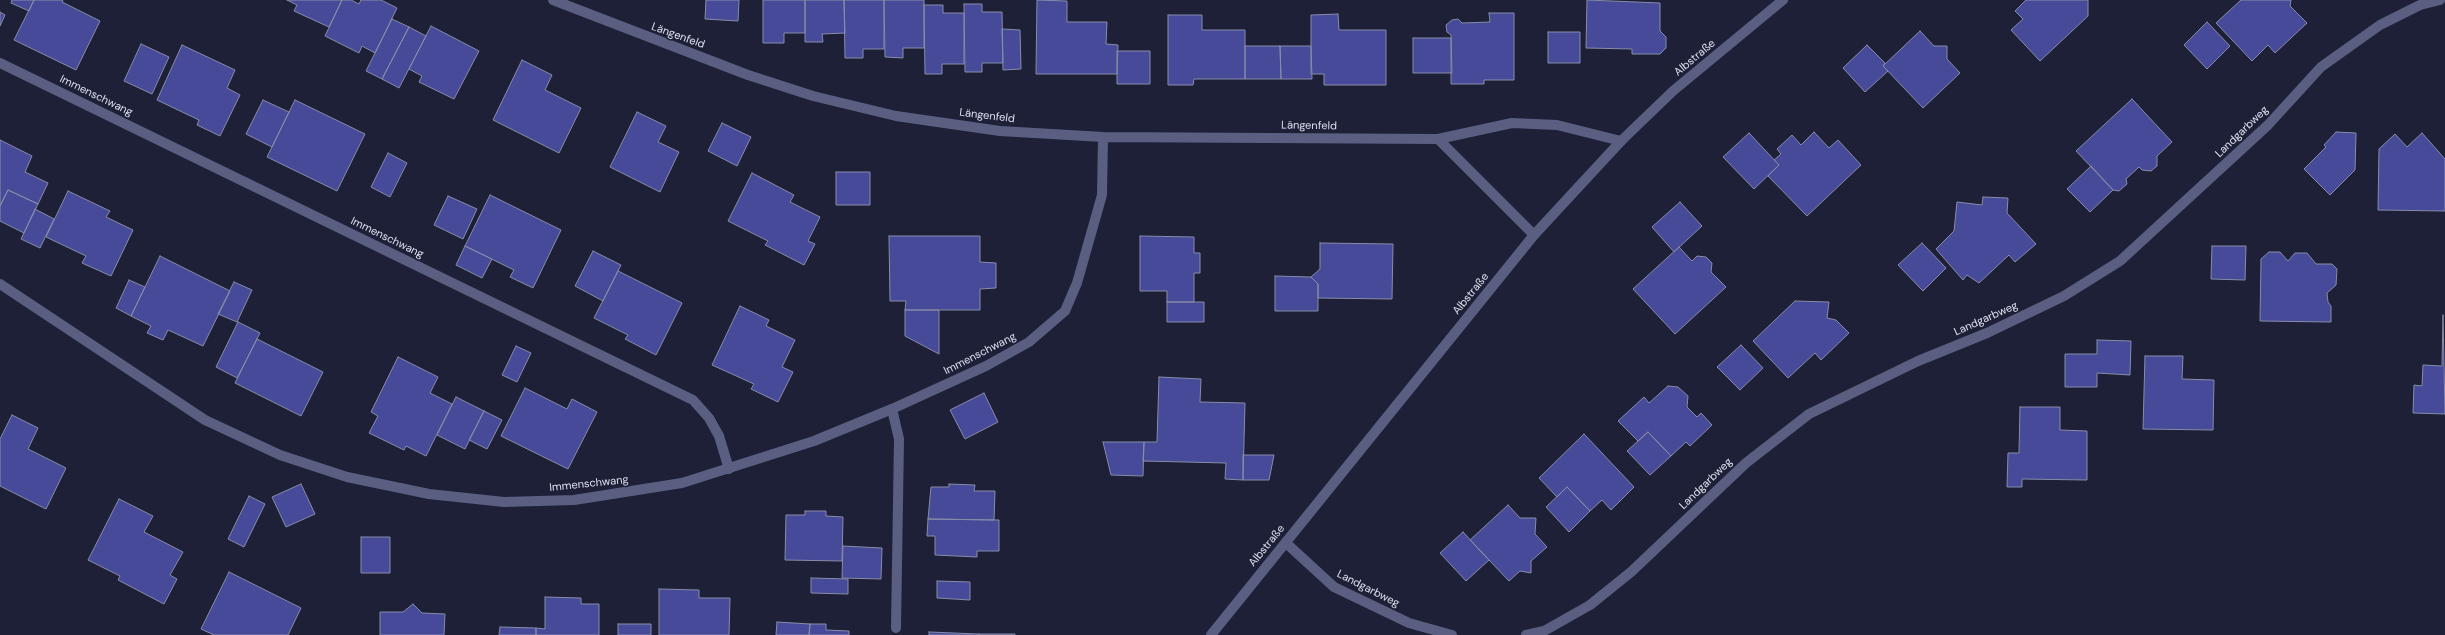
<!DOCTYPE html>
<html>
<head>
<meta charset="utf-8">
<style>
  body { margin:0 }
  canvas { display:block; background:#1d2037 }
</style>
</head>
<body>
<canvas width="2445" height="635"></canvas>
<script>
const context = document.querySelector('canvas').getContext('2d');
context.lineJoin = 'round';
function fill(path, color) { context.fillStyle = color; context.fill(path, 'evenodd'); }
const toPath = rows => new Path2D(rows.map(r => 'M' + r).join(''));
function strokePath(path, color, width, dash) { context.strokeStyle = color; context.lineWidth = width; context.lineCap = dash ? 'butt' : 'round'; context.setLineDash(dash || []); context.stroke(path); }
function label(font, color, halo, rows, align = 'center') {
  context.font = font + ' "DM Sans",sans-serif'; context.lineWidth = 3.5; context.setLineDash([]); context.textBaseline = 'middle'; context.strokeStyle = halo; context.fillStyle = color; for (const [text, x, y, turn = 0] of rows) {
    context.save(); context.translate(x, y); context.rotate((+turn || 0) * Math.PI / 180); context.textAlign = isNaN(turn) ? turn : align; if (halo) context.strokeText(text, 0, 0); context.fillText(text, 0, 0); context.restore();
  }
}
const building = toPath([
  [12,0,34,0,29,11,11,3,12,0],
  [34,0,63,0,62,2,100,21,76,70,14,40,34,0],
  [287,0,342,0,329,27,294,11,297,5,287,0],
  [342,0,351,0,359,4,361,0,381,0,397,8,375,53,362,46,359,53,325,36,342,0],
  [706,0,739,0,738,21,705,19,706,0],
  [763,0,805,0,805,33,784,33,784,43,763,43,763,0],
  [805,0,844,0,845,33,822,34,823,42,805,42,805,0],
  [844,0,884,0,884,49,863,49,863,58,845,58,844,0],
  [884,0,924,0,924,48,903,48,903,58,885,57,884,0],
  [1037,0,1067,1,1067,22,1107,22,1106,44,1118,45,1117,74,1036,74,1037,0],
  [1587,0,1660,3,1660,31,1666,37,1666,48,1660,54,1632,54,1632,49,1586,48,1587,0],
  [2026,0,2088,0,2088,16,2040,61,2011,30,2023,19,2015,11,2026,0],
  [2241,0,2291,0,2290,6,2307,23,2275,53,2268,45,2252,61,2216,23,2241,0],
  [964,4,982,4,982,12,1002,12,1003,63,982,63,982,72,965,72,964,4],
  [924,5,943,5,943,13,964,13,964,64,942,64,942,74,925,74,924,5],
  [0,12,5,15,0,26,0,12],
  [1489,13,1514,13,1514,80,1484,80,1484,84,1451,84,1451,35,1447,32,1446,25,1452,20,1458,19,1462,23,1490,22,1489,13],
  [1338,14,1339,30,1386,30,1386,85,1324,85,1324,74,1311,74,1311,15,1338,14],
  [1168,15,1202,15,1202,30,1245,30,1245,79,1194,79,1193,85,1168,85,1168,15],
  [392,19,409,27,382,79,366,71,392,19],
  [2207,22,2230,46,2207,69,2184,45,2207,22],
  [431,26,479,51,454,99,419,82,422,76,409,69,431,26],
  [409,27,426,36,399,88,382,79,409,27],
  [1002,29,1020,30,1021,69,1003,70,1002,29],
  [1920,31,1934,46,1947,46,1947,59,1960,73,1923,108,1883,66,1920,31],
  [1548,32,1580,32,1580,63,1548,63,1548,32],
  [1413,38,1451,38,1452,73,1413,73,1413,38],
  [141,44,169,57,152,94,124,81,141,44],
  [182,45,235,70,227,88,240,95,220,136,197,125,199,120,157,100,182,45],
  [1867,45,1885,63,1883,66,1888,71,1865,92,1843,68,1867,45],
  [1245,46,1280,46,1281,79,1245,79,1245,46],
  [1280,46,1311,46,1312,79,1281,79,1280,46],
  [1117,51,1150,51,1150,84,1117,84,1117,51],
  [522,60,552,75,545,90,581,108,559,153,493,120,522,60],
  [2132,99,2172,142,2157,156,2157,166,2151,171,2142,170,2139,167,2126,179,2127,184,2119,191,2113,190,2076,151,2132,99],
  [263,100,289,112,272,147,246,134,263,100],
  [295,100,365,134,337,191,267,157,295,100],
  [637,112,666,126,658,142,679,152,660,192,610,167,637,112],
  [722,123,751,137,737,166,708,151,722,123],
  [1814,132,1829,148,1838,140,1861,165,1807,216,1768,176,1779,165,1774,160,1781,154,1777,149,1792,135,1801,145,1814,132],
  [2336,132,2356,133,2355,170,2330,195,2304,169,2326,147,2324,145,2336,132],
  [1749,133,1779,165,1754,189,1723,157,1749,133],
  [2422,133,2445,159,2445,211,2378,210,2379,149,2395,134,2407,147,2422,133],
  [0,140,32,156,25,172,48,183,38,204,8,190,0,206,0,140],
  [388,153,407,163,390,197,371,187,388,153],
  [2091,166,2113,190,2090,212,2067,189,2091,166],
  [836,172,870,172,870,205,836,205,836,172],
  [752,173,794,195,790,202,820,217,808,241,815,244,804,265,765,245,768,241,728,221,752,173],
  [8,190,38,204,24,233,0,221,0,206,8,190],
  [68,191,110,211,106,217,133,230,111,276,82,263,86,256,46,237,68,191],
  [490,195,561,230,533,288,510,277,514,270,465,246,490,195],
  [448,196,477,209,463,239,434,225,448,196],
  [1983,197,2008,198,2007,213,2036,244,2015,262,2009,255,1979,283,1967,275,1963,280,1936,249,1954,231,1957,202,1982,205,1983,197],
  [1680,202,1702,226,1674,252,1652,227,1680,202],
  [35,209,54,219,40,248,21,239,35,209],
  [889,236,980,236,980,262,996,263,996,288,980,289,980,310,905,310,906,301,890,301,889,236],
  [1140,236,1194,237,1194,253,1200,253,1200,273,1194,273,1194,302,1167,302,1167,291,1140,291,1140,236],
  [1320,243,1393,244,1392,299,1318,298,1318,284,1311,277,1320,269,1320,243],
  [1922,243,1946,268,1923,291,1898,265,1922,243],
  [465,246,492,259,482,278,456,265,465,246],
  [2212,246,2246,246,2245,280,2211,279,2212,246],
  [1679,247,1692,261,1697,256,1706,257,1712,263,1711,272,1726,287,1675,334,1633,289,1679,247],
  [593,251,621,265,603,301,575,286,593,251],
  [2269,252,2280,252,2288,261,2295,253,2307,253,2316,264,2332,264,2337,269,2336,285,2327,293,2328,302,2331,306,2331,322,2260,321,2261,259,2269,252],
  [160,256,230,291,203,346,168,330,163,340,147,333,151,326,131,316,160,256],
  [618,271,682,303,656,355,625,339,628,335,594,318,618,271],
  [1275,276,1311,277,1318,284,1318,311,1275,311,1275,276],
  [129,280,145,287,131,316,116,308,129,280],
  [234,282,252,290,237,322,218,314,234,282],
  [1795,301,1829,302,1827,318,1836,320,1849,333,1821,360,1815,353,1788,378,1753,341,1795,301],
  [1167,302,1204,302,1204,322,1167,322,1167,302],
  [740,306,769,320,766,326,795,340,782,367,793,372,778,402,751,389,754,384,712,365,740,306],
  [905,310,939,310,939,354,905,336,905,310],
  [2443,315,2445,414,2413,413,2414,385,2422,386,2423,365,2442,366,2443,315],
  [238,322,260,333,237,378,216,367,238,322],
  [257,339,323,372,301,416,235,383,257,339],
  [2097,340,2131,341,2130,375,2097,373,2097,387,2065,387,2065,354,2097,354,2097,340],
  [1741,345,1763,368,1740,390,1717,367,1741,345],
  [516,346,531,353,517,382,502,375,516,346],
  [2145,356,2183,356,2182,379,2214,380,2213,430,2143,429,2145,356],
  [398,357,438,377,430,393,452,404,426,456,406,446,404,450,369,433,378,416,371,412,398,357],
  [1159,377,1201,379,1200,402,1245,403,1243,480,1225,479,1226,463,1143,461,1144,442,1157,442,1159,377],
  [1668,386,1678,387,1688,396,1687,407,1697,417,1701,413,1712,425,1690,446,1686,442,1671,456,1648,432,1638,441,1618,421,1644,397,1649,403,1668,386],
  [525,388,567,409,572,399,597,412,568,469,501,436,525,388],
  [984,393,998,422,965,439,950,410,984,393],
  [456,397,484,411,465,449,437,435,456,397],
  [2020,407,2060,407,2060,430,2087,431,2087,480,2022,479,2022,487,2007,487,2008,453,2019,453,2020,407],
  [484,411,502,420,487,449,469,440,484,411],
  [12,415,38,428,28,449,66,468,46,509,0,486,0,439,12,415],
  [1648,432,1671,456,1650,475,1627,451,1648,432],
  [1584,434,1634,487,1611,510,1602,500,1590,511,1567,487,1557,497,1539,478,1584,434],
  [1103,442,1144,442,1143,476,1111,475,1103,442],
  [1243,455,1274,455,1269,480,1243,480,1243,455],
  [301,484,315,514,286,527,272,497,301,484],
  [949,484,975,485,974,491,995,491,994,520,928,519,931,487,949,487,949,484],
  [1567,487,1590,511,1569,532,1546,507,1567,487],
  [249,496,265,504,244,547,228,539,249,496],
  [119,499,153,516,144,532,183,552,170,575,177,579,164,604,118,580,120,576,88,560,119,499],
  [1508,505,1520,518,1536,518,1535,534,1547,547,1531,561,1531,573,1520,571,1509,581,1470,540,1508,505],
  [805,511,826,511,826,516,843,517,842,561,785,560,786,515,805,515,805,511],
  [928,519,999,520,999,551,977,551,977,557,935,555,935,536,927,536,928,519],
  [1463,532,1489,560,1466,581,1440,553,1463,532],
  [361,537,390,537,390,573,361,573,361,537],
  [843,546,882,548,881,579,842,578,843,546],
  [229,572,301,608,288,635,214,635,201,629,229,572],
  [811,578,848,579,848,594,811,593,811,578],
  [937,581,970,582,970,600,937,598,937,581],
  [659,589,699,590,699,598,730,598,729,635,659,635,659,589],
  [545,597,581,598,581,604,599,604,599,635,536,635,536,628,545,629,545,597],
  [413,604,422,613,445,614,444,635,380,635,380,612,403,612,413,604],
  [777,622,810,624,809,635,776,635,777,622],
  [618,624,651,624,651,635,618,635,618,624],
  [810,624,826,624,826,630,849,631,849,635,809,635,810,624],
  [500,627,536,628,536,635,499,635,500,627],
  [929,632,979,634,979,635,929,635,929,632],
  [979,634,1015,634,1015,635,979,635,979,634]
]);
const service = toPath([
  [892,409,899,439,896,628]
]);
const minor = toPath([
  [553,0,748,75,813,96,896,116,1000,131,1103,137,1438,139,1512,123,1557,125,1621,141],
  [0,63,693,400,709,418,719,436,729,469],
  [1438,139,1534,235],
  [0,284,205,420,280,455,347,477,429,494,504,502,574,500,682,483,814,441,892,409,986,366,1029,342,1065,311,1077,283,1102,195,1103,137],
  [1286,543,1334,587,1409,623,1452,635],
  [1526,635,1544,631,1590,605,1631,572,1746,463,1809,414,1918,361,1987,333,2064,296,2120,261,2268,125,2321,67,2380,25,2420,5,2440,0]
]);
const tertiary = toPath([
  [1211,635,1534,235,1621,141,1673,91,1783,0]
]);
const streetNames = [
  ["Längenfeld",678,36,20],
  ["Albstraße",1695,58,-40],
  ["Immenschwang",96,96,26],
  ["Längenfeld",987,116,7],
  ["Längenfeld",1309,126,1],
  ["Landgarbweg",2242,132,-44],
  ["Immenschwang",387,238,26],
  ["Albstraße",1471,294,-51],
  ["Landgarbweg",1986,319,-24],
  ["Immenschwang",980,354,-27],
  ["Immenschwang",589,484,-6],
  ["Landgarbweg",1706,484,-44],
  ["Albstraße",1267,546,-51],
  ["Landgarbweg",1368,589,27]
];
fill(building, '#464a99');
strokePath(building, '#878ca8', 1);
strokePath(service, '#5a5f82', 10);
strokePath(minor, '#5a5f82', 10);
strokePath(tertiary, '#5a5f82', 10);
label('11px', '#dde0f0', '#1d2037', streetNames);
</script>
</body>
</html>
